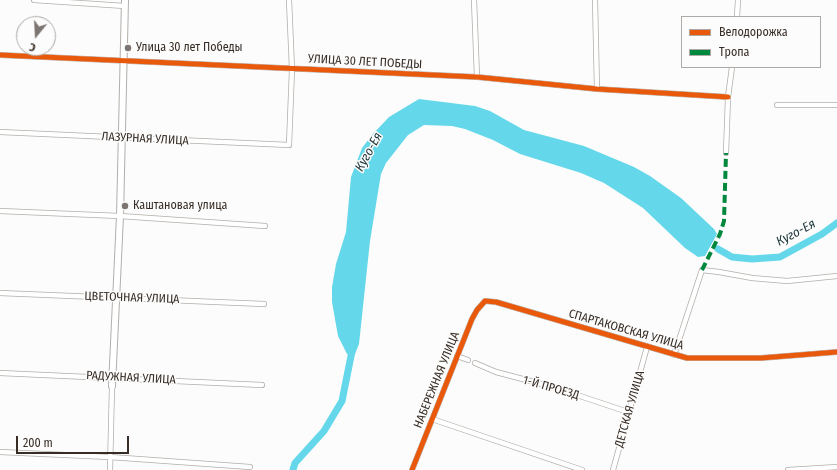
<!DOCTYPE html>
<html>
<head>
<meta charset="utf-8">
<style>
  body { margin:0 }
  #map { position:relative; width:837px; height:470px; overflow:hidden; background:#fbfcfb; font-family:"Fira Sans Condensed",sans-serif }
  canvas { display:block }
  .legend { position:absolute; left:681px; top:16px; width:140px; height:52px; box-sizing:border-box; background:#fbfcfb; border:1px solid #ada9a6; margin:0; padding:5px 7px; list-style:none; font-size:12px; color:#382d26 }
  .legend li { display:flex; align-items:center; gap:8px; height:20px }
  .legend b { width:20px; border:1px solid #ada9a6 }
  .north { position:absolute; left:16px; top:16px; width:40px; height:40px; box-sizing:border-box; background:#fbfcfb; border:1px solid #ada9a6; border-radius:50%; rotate:198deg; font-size:11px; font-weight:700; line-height:16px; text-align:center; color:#382d26 }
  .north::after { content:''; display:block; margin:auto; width:14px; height:18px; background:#7c7571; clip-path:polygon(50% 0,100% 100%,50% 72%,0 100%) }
  .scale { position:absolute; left:16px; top:436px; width:113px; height:18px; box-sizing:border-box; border:2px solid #382d26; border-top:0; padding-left:5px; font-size:12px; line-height:14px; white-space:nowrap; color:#382d26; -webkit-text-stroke:3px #fbfcfb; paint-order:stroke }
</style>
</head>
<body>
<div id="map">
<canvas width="837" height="470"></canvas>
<ul class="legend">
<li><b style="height:5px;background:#e8590c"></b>Велодорожка</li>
<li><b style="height:5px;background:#00873e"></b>Тропа</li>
</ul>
<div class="north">С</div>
<div class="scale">200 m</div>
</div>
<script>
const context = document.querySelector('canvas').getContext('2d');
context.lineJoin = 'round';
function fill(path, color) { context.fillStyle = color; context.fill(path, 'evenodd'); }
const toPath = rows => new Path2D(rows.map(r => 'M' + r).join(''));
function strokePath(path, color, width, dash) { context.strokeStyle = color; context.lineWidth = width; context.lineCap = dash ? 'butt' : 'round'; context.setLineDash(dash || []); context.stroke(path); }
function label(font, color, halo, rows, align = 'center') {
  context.font = font + ' "Fira Sans Condensed",sans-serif'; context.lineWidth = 3; context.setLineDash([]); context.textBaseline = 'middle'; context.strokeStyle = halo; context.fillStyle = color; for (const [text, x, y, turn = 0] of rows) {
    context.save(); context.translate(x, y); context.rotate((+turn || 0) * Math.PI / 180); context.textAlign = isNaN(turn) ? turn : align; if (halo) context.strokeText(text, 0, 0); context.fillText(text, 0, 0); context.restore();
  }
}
const water = toPath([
  [419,99,475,106,490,111,524,130,584,146,634,167,650,176,681,198,714,229,717,234,705,256,698,257,685,248,643,208,604,183,581,173,520,154,493,140,465,129,452,126,424,125,408,135,386,163,381,174,370,241,359,344,355,354,347,354,338,336,332,302,332,287,336,264,346,232,351,177,362,148,372,135,389,117]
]);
const river = toPath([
  [718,249,732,257,752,259,780,257,822,234,837,223],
  [293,470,295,463,324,431,342,401,353,346]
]);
const street = toPath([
  [34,0,125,6],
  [474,0,477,77],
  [595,0,597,89],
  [737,17,738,0],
  [0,55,477,77,597,89,728,97],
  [777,105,837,105],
  [0,132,289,145,292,69,289,0],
  [726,153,728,97,732,67],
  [0,211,120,216,265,226],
  [0,293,264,304],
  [674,355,702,270,719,272,752,278,787,281,837,276],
  [457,356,468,360],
  [475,363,496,372,553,387,628,412],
  [0,373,262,385],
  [432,419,582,470],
  [0,452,110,457,250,467],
  [110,470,112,386],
  [412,470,472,319,477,310,485,301,496,302,687,358,761,358,837,352],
  [613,470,647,347],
  [788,470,837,467]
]);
const secondary = toPath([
  [112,386,120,216,125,0]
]);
const quiet = toPath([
  [702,270,720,234,724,221,726,153]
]);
const cycleway = toPath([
  [0,55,477,77,597,89,728,97],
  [412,470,472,319,477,310,485,301,496,302,687,358,761,358,837,352]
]);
const markers = [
  [128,48,4,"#7c7571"],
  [125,206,4,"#7c7571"]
];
const poiNames = [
  ["Улица 30 лет Победы",136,48],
  ["Каштановая улица",133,206]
];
const streetNames = [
  ["УЛИЦА 30 ЛЕТ ПОБЕДЫ",365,62,3],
  ["ЛАЗУРНАЯ УЛИЦА",145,139,3],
  ["ЦВЕТОЧНАЯ УЛИЦА",132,298,2],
  ["СПАРТАКОВСКАЯ УЛИЦА",626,330,16],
  ["РАДУЖНАЯ УЛИЦА",131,378,3],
  ["НАБЕРЕЖНАЯ УЛИЦА",437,380,-68],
  ["1-Й ПРОЕЗД",551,388,16],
  ["ДЕТСКАЯ УЛИЦА",630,409,-74]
];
const waterNames = [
  ["Куго-Ея",369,152,-61],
  ["Куго-Ея",796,233,-28]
];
fill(water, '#64d8ea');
strokePath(river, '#64d8ea', 7);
strokePath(street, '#b2aeab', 6);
strokePath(secondary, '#b2aeab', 8);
strokePath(street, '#fefffe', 4.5);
strokePath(secondary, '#fefffe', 6);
strokePath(quiet, '#00873e', 4, [8, 4]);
strokePath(cycleway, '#e8590c', 5);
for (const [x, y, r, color] of markers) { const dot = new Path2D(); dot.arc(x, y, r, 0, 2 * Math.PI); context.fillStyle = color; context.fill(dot); strokePath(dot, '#fbfcfb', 1.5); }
label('12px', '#382d26', '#fbfcfb', poiNames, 'left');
label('12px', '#382d26', '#fbfcfb', streetNames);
label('italic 13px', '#1d353a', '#fbfcfb', waterNames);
</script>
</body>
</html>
